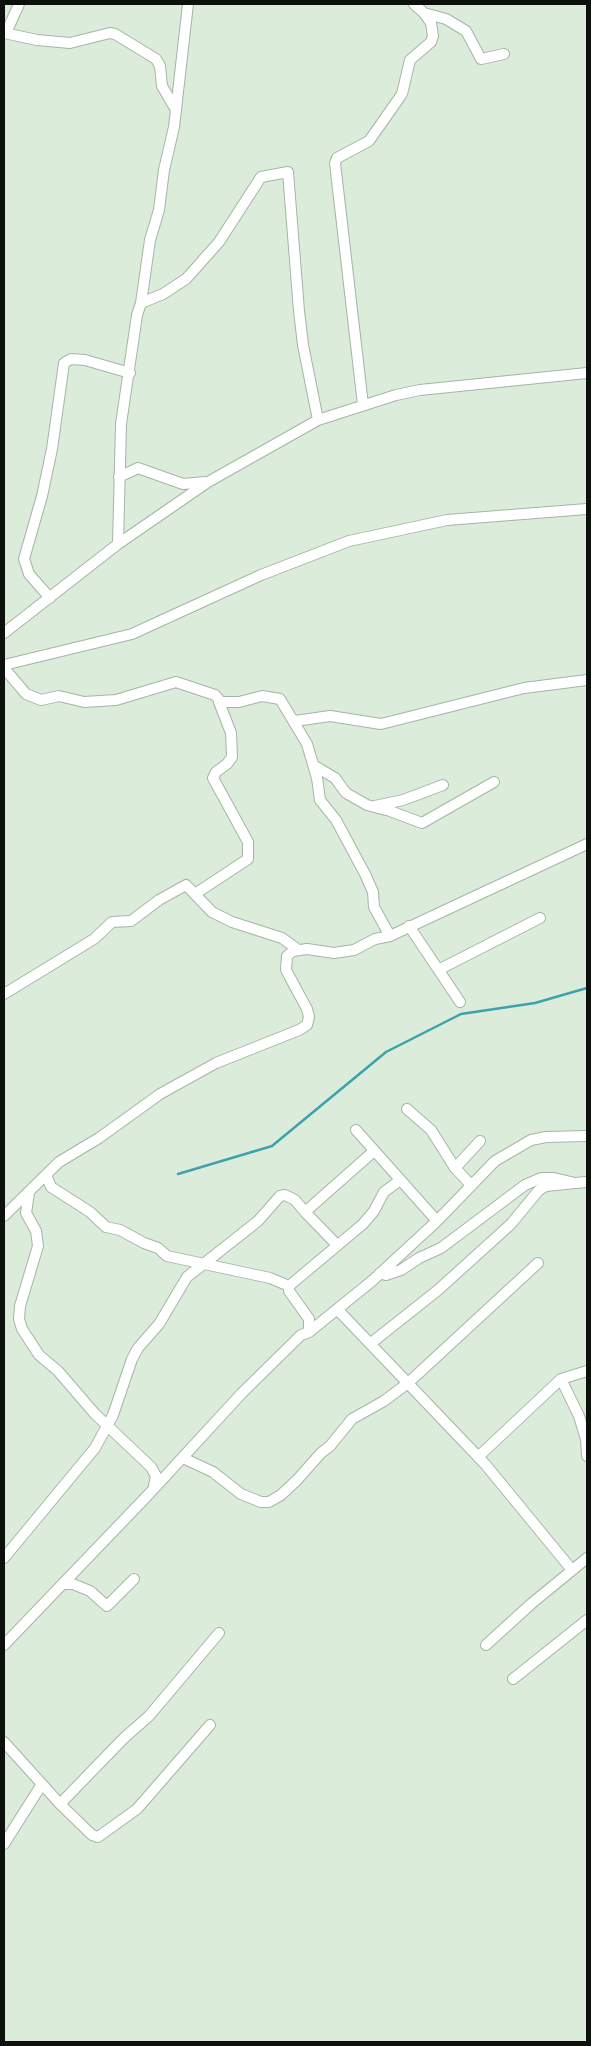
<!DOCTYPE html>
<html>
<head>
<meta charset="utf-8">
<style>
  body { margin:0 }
  #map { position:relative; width:591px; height:2046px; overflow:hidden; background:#dbecdb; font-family:"Noto Serif",serif }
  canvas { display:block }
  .frame { position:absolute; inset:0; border:5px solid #0c110c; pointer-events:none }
</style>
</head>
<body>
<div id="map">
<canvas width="591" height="2046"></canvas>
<div class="frame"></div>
</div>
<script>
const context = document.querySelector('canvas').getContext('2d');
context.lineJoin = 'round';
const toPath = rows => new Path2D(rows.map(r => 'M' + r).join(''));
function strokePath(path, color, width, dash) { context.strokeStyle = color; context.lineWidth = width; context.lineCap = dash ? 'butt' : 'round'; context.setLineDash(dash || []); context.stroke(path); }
const stream = toPath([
  [178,1174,272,1146,386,1052,461,1014,535,1003,587,988]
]);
const minor = toPath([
  [414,4,424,13,446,19,466,31,481,59,504,54],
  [4,33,37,40,70,43,110,33,115,34,156,59,160,66,162,86,176,110],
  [6,33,19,4],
  [141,303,163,294,186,279,219,242,261,177,288,172,299,311,303,345,318,420],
  [363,405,335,163,337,158,369,141,402,94,410,60,431,42,433,36,431,23,424,13],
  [119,477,138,468,183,484,205,482],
  [118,544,121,424,137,315,141,303,150,240,159,210,164,170,174,127,188,4],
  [50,598,29,574,24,559,42,496,52,449,64,363,71,359,85,360,130,373],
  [4,633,118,544,208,482,318,420,396,395,420,390,587,373],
  [4,665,132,634,261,575,349,541,447,520,587,509],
  [4,668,26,694,41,700,59,696,84,702,116,700,176,682,215,695,221,702,239,702,262,696,280,699,307,744,317,778,320,800,336,820,365,874,373,892,374,907,390,936],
  [295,721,330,716,381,724,524,688,587,680],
  [313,765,335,778,346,793,367,805,390,811,422,823,494,782],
  [375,806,403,800,443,785],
  [195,894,248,859,248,842,213,778,216,772,227,764,232,757,231,733,219,702],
  [409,926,460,1002],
  [440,969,540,918],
  [4,994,94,939,112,922,131,921,159,900,186,885,212,912,232,922,282,938,297,949],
  [407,1109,431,1130,455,1168,471,1185],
  [356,1130,437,1221],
  [455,1168,480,1141],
  [46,1175,51,1187,90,1212,106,1227,120,1230,144,1243,158,1248,167,1256,270,1278,289,1286],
  [29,1193,26,1213,36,1231,38,1246,20,1306,19,1319,22,1329,39,1355,58,1371,95,1414,151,1467,156,1476,154,1486],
  [305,1212,337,1245],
  [4,1216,59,1162,99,1138,160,1094,216,1063,299,1030,307,1025,309,1017,307,1009,286,970,287,956,293,951,307,949,334,953,354,950,375,939,390,936,587,844],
  [380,1273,386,1275,401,1270,419,1258,441,1248,525,1185,541,1178,554,1178,575,1183,587,1182],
  [337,1309,485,1464,572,1570],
  [309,1332,309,1319,289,1291,289,1286,363,1224,374,1211,384,1192,399,1181],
  [370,1344,438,1290,511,1224,539,1190,546,1186,575,1183],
  [561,1379,579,1416,586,1439,587,1456],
  [478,1457,561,1379,587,1371],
  [183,1458,213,1472,241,1494,261,1502,269,1502,281,1495,297,1480,321,1453,330,1446,352,1419,384,1401,408,1383,538,1263],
  [4,1558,95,1448,113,1415,132,1359,138,1348,159,1324,187,1277,258,1221,280,1196,285,1195,295,1200,305,1212,374,1151],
  [64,1584,73,1584,90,1591,107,1606,134,1579],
  [4,1645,148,1495,242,1393,301,1335,309,1332,372,1281,437,1221,495,1161,531,1140,546,1137,587,1136],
  [486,1645,531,1604,587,1558],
  [513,1679,587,1620],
  [4,1742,60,1804,92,1835,98,1837,137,1809,210,1725],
  [60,1804,124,1738,149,1716,219,1633],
  [4,1844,42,1784]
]);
strokePath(stream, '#3ea1ac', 2.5);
strokePath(minor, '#a5b5a5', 12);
strokePath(minor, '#fff', 10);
</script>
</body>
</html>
